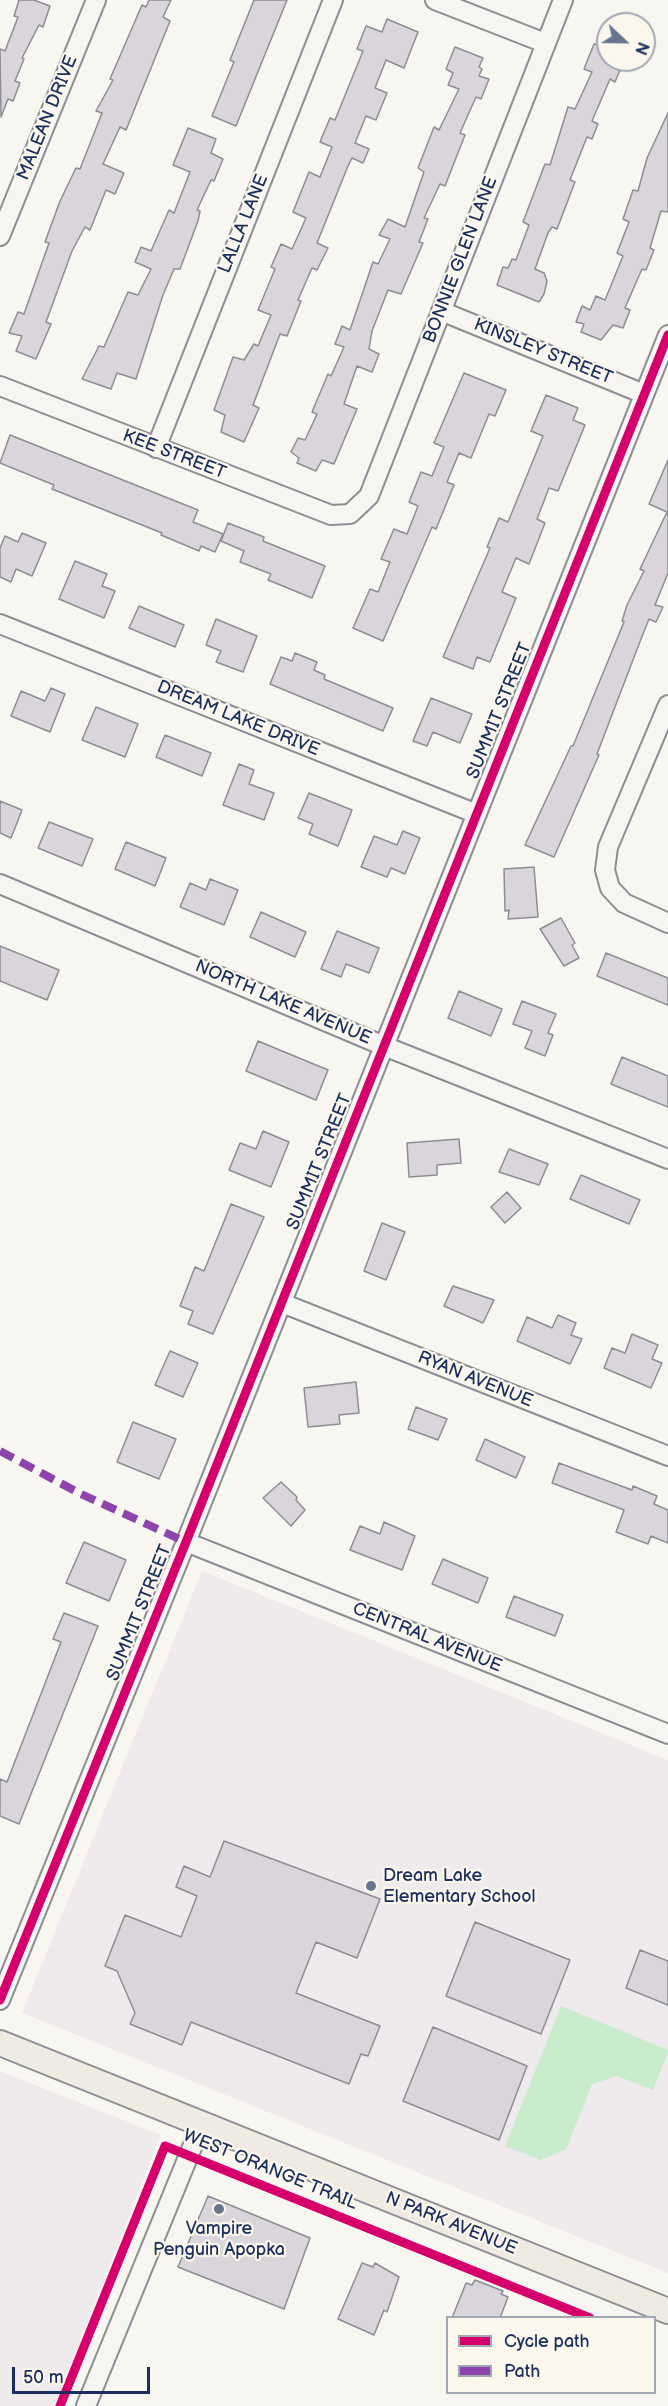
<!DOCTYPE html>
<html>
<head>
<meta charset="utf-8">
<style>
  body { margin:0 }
  #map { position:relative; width:668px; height:2406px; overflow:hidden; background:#f8f6f0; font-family:"Balsamiq Sans",sans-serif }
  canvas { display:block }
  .legend { position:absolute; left:446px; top:2316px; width:210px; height:78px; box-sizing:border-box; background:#fbf7ec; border:2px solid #a1a7b3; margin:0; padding:8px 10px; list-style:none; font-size:18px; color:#1b2f5e }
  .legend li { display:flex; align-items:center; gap:12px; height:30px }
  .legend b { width:30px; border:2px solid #a1a7b3 }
  .north { position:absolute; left:596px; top:12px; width:60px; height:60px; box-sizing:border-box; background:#fbf7ec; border:2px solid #a1a7b3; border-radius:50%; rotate:112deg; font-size:16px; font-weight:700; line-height:24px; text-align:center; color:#1b2f5e }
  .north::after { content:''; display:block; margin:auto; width:21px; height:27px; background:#687591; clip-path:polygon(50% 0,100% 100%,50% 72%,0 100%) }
  .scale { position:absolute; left:12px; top:2367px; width:138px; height:27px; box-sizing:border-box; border:3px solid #1b2f5e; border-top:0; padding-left:8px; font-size:18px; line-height:21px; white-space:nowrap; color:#1b2f5e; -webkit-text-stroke:4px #fbf7ec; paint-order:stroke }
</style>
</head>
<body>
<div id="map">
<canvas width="668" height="2406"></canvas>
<ul class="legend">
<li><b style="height:8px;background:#d6006c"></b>Cycle path</li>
<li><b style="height:8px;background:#8e44ad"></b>Path</li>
</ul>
<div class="north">N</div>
<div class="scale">50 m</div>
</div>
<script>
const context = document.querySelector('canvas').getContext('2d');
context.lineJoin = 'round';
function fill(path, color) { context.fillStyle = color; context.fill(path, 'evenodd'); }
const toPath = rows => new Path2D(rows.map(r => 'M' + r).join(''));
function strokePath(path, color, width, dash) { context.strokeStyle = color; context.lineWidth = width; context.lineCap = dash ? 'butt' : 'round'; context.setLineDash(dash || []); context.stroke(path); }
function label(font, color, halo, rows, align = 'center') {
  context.font = font + ' "Balsamiq Sans",sans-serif'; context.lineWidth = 4.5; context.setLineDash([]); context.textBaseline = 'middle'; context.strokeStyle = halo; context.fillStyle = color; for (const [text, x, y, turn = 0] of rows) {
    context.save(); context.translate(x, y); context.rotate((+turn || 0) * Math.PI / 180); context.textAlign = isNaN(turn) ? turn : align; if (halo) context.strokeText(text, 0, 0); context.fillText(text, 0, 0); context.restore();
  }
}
const built = toPath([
  [202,1571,668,1760,668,2273,22,2013],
  [0,2071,161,2135,54,2406,0,2406]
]);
const green = toPath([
  [561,2006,668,2050,668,2052,653,2090,617,2076,592,2084,566,2149,541,2160,505,2146]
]);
const building = toPath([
  [19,0,34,0,50,6,43,27,39,25,22,58,24,59,15,81,20,83,13,101,8,99,1,117,0,49,5,51,18,17,14,16,19,0],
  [149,0,171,0,163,17,170,21,126,130,120,127,103,164,124,173,115,194,106,190,90,230,85,227,72,251,46,322,51,324,36,359,16,351,22,336,9,333,18,312,24,314,49,243,45,242,60,201,76,168,80,169,102,113,96,111,113,80,110,79,142,5,146,7,149,0],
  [254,0,287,0,236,126,212,116,234,62,230,60,254,0],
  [387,19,418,32,404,68,386,60,375,88,387,93,376,120,366,116,355,143,369,149,363,163,352,158,348,166,317,243,328,248,317,270,312,268,298,300,301,301,287,336,280,334,253,405,259,408,244,442,221,432,225,415,214,410,233,357,244,360,254,344,258,346,271,315,258,310,275,269,271,267,281,244,292,249,306,218,293,212,309,172,320,177,332,147,320,142,330,118,335,120,363,51,357,49,366,26,382,32,387,19],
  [594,44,608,47,608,60,622,65,615,82,610,79,592,121,598,124,592,139,587,137,570,180,575,182,557,229,552,227,548,233,535,269,544,273,547,281,544,294,539,302,497,285,503,267,508,268,512,259,516,260,529,225,523,222,545,164,550,165,568,107,575,109,592,72,584,69,594,44],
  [455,47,483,58,479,67,482,69,479,76,489,79,481,99,476,97,460,133,465,135,445,186,440,184,424,218,428,219,419,242,423,243,401,294,388,290,372,331,369,349,379,354,372,372,357,366,344,404,357,409,334,464,322,460,316,471,297,463,299,458,291,452,298,438,305,440,317,414,312,412,328,374,331,376,344,347,335,344,342,326,350,330,373,262,378,264,390,239,379,235,388,219,405,227,424,172,418,168,434,127,439,130,459,89,448,85,453,73,446,69,455,47],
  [668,113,668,212,661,211,650,248,654,250,646,270,642,269,625,308,630,310,623,328,613,325,601,340,581,332,584,324,576,322,582,306,590,310,596,296,605,300,623,256,617,253,629,222,623,219,633,190,638,191,647,158,668,113],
  [188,128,216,139,211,153,223,159,214,181,211,180,197,210,200,211,198,221,180,269,174,269,163,295,136,379,117,373,111,389,82,379,99,346,104,347,128,292,138,295,151,269,135,262,141,247,151,251,169,210,174,213,190,172,173,165,188,128],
  [464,373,506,390,495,416,489,414,471,458,459,453,447,482,454,485,436,529,432,527,383,641,353,628,370,589,378,592,390,562,381,559,394,529,407,534,418,506,409,502,421,472,432,476,444,447,434,443,464,373],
  [546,395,578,408,573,420,585,425,558,491,549,488,537,519,545,523,529,564,516,558,502,592,516,598,490,662,477,657,473,669,443,657,490,548,487,547,499,518,508,522,543,436,531,431,546,395],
  [10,435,198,510,193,522,223,534,215,552,201,546,199,551,161,535,162,533,52,489,54,485,0,463,10,435],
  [668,460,668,573,655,605,663,607,656,622,649,619,641,639,597,754,599,755,554,857,525,845,571,746,573,746,624,622,622,621,627,605,644,571,640,569,667,512,649,504,668,460],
  [228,523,264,537,263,541,325,566,312,598,268,580,271,574,240,562,244,551,221,541,228,523],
  [22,533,46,543,32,576,16,569,11,582,0,577,0,548,5,536,18,542,22,533],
  [75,561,107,574,102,586,115,591,104,618,59,599,75,561],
  [139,606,184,625,175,647,129,628,139,606],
  [216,619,257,636,243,672,216,662,221,651,206,645,216,619],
  [295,653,317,662,314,670,325,675,324,679,393,708,383,731,270,684,281,657,292,661,295,653],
  [51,688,65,694,50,732,11,716,21,691,45,701,51,688],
  [431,698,472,714,460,743,433,732,427,746,413,741,431,698],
  [96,707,138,724,125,757,82,740,96,707],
  [165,735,211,753,202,776,156,757,165,735],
  [239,764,254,770,249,784,274,793,264,820,223,805,239,764],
  [309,793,352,810,338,846,309,834,313,824,298,818,309,793],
  [0,801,22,810,11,838,0,833,0,801],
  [49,822,93,839,82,866,38,848,49,822],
  [403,831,420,838,405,874,391,868,387,877,361,867,374,836,397,845,403,831],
  [126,842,166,858,155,886,115,869,126,842],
  [534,867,538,917,508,919,509,910,505,911,504,869,534,867],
  [210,879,238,890,224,925,180,907,190,883,206,890,210,879],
  [261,912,306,932,295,957,250,937,261,912],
  [561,918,575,943,572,945,579,958,564,966,540,929,561,918],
  [337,931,379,948,369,973,346,964,341,977,321,969,337,931],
  [0,946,59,970,47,1000,0,981,0,946],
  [606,953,668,978,668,1005,597,976,606,953],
  [459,991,502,1009,491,1036,448,1018,459,991],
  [522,1001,556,1014,548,1033,553,1035,545,1056,525,1048,532,1031,513,1024,522,1001],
  [258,1041,328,1070,316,1100,246,1071,258,1041],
  [622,1057,668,1076,668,1107,611,1084,622,1057],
  [263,1131,289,1142,271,1187,229,1170,240,1143,256,1149,263,1131],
  [459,1139,461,1163,437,1165,437,1175,409,1177,407,1143,459,1139],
  [509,1149,548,1164,539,1185,499,1172,509,1149],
  [581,1175,640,1200,629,1224,570,1199,581,1175],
  [507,1192,521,1208,505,1223,491,1207,507,1192],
  [231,1204,264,1217,213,1334,188,1324,193,1311,180,1306,195,1267,204,1271,231,1204],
  [382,1223,405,1232,386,1280,364,1271,382,1223],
  [453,1286,494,1300,483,1323,444,1306,453,1286],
  [558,1315,576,1323,571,1335,582,1339,570,1364,517,1341,527,1317,552,1328,558,1315],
  [632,1334,658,1345,652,1359,662,1363,651,1388,604,1368,612,1348,625,1353,632,1334],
  [170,1351,198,1363,183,1397,155,1385,170,1351],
  [356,1382,359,1413,339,1415,340,1424,308,1427,304,1388,356,1382],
  [416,1407,447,1419,438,1440,408,1429,416,1407],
  [133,1422,176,1439,159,1479,117,1462,133,1422],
  [485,1439,525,1457,516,1478,476,1460,485,1439],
  [559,1463,632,1490,633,1486,657,1496,654,1504,668,1510,668,1543,651,1536,648,1544,616,1532,624,1510,552,1483,559,1463],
  [281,1482,297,1497,296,1500,305,1510,291,1526,263,1498,281,1482],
  [384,1522,415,1536,402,1570,350,1550,360,1526,380,1534,384,1522],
  [84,1542,126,1560,109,1601,66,1583,84,1542],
  [443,1559,488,1578,478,1603,432,1584,443,1559],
  [514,1596,563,1615,555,1636,506,1617,514,1596],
  [64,1613,98,1626,19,1824,0,1816,0,1779,7,1782,61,1642,53,1639,64,1613],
  [224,1841,380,1899,357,1958,316,1942,296,1993,380,2026,368,2056,361,2054,349,2084,191,2022,182,2045,130,2024,135,2013,117,1971,105,1966,125,1915,181,1937,197,1896,176,1887,184,1866,210,1877,224,1841],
  [475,1922,570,1960,541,2034,446,1996,475,1922],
  [640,1950,668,1961,668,2005,626,1988,640,1950],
  [433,2027,527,2066,499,2140,403,2101,433,2027],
  [208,2196,310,2238,284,2309,178,2267,208,2196],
  [362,2263,373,2267,375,2263,399,2277,387,2312,384,2310,374,2335,338,2319,362,2263],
  [475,2280,503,2291,501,2294,508,2297,500,2318,452,2318,466,2283,472,2285,475,2280]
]);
const minor = toPath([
  [435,0,545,43],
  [0,236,96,0],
  [441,311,644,394],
  [0,386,331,515,350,514,369,496,563,0],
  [156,448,333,0],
  [0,624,477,814],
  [668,705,608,847,605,870,610,888,624,903,668,923],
  [0,884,384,1046,668,1159],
  [282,1303,668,1456],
  [186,1542,668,1734],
  [0,2000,186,1542,668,335],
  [86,2406,202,2123]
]);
const major = toPath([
  [0,2043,668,2311]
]);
const quiet = toPath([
  [0,1451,81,1494,186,1542]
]);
const cycleway = toPath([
  [0,2000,186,1542,668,335],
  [60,2406,165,2146,590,2318]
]);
const markers = [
  [371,1886,6,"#687591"],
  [219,2209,6,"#687591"]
];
const streetNames = [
  ["MALEAN DRIVE",48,118,-68],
  ["LALLA LANE",244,224,-68],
  ["BONNIE GLEN LANE",461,260,-69],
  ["KINSLEY STREET",543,352,22],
  ["KEE STREET",174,455,21],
  ["SUMMIT STREET",500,711,-68],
  ["DREAM LAKE DRIVE",238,719,22],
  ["NORTH LAKE AVENUE",283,1003,23],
  ["SUMMIT STREET",320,1162,-68],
  ["RYAN AVENUE",475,1380,22],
  ["SUMMIT STREET",140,1613,-68],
  ["CENTRAL AVENUE",427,1638,22],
  ["WEST ORANGE TRAIL",270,2170,22],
  ["N PARK AVENUE",451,2224,22]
];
const poiNames = [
  ["Dream Lake",383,1876],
  ["Elementary School",383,1897],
  ["Vampire",219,2229,"center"],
  ["Penguin Apopka",219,2250,"center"]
];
fill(built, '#efeaeb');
fill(green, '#c8eccc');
fill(building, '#d9d5db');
strokePath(building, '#8b8e94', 1.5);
strokePath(minor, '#8b8e94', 22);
strokePath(major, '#8b8e94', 28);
strokePath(minor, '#f6f5f1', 18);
strokePath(major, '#efeae2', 24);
strokePath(quiet, '#8e44ad', 8, [15, 8]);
strokePath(cycleway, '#d6006c', 9);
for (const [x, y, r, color] of markers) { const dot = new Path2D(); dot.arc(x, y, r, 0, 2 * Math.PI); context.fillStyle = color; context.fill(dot); strokePath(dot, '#fbf7ec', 2); }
label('18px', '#1b2f5e', '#fbf7ec', streetNames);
label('18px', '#1b2f5e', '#fbf7ec', poiNames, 'left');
</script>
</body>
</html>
